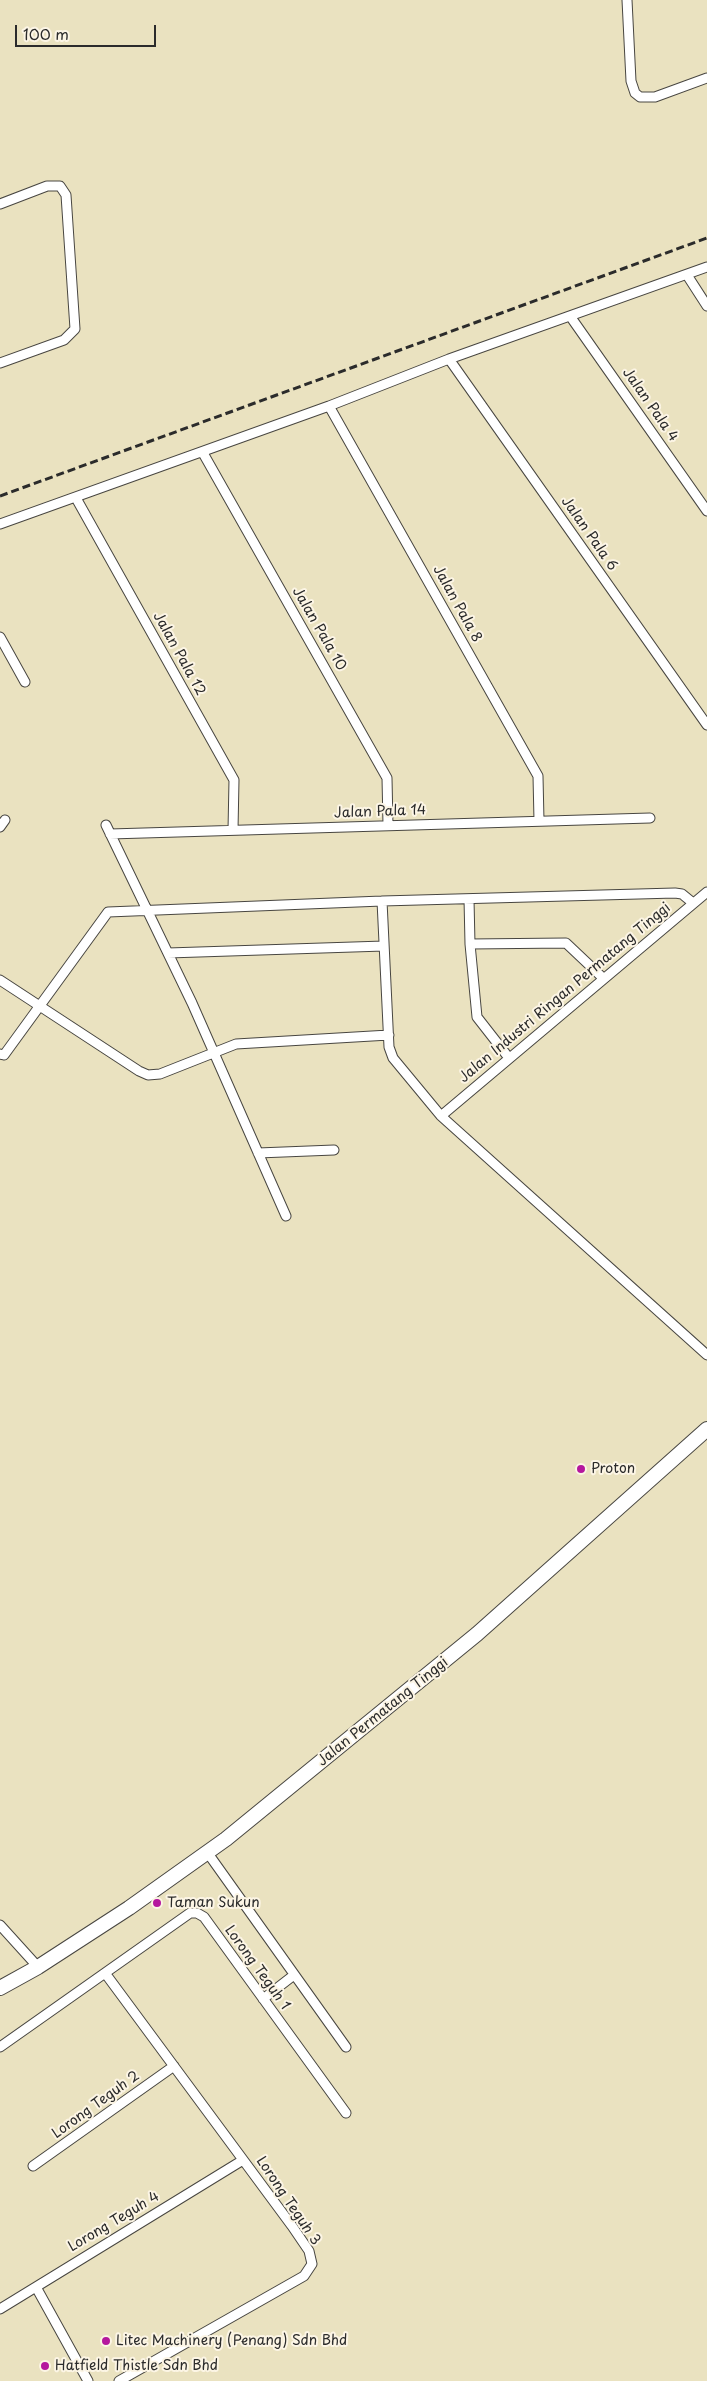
<!DOCTYPE html>
<html>
<head>
<meta charset="utf-8">
<style>
  body { margin:0 }
  #map { position:relative; width:707px; height:2381px; overflow:hidden; background:#eae2c0; font-family:"Playpen Sans",sans-serif }
  canvas { display:block }
  .scale { position:absolute; left:15px; top:25px; width:141px; height:22px; box-sizing:border-box; border:2px solid #2b2b2b; border-top:0; padding-left:6px; font-size:15px; line-height:18px; white-space:nowrap; color:#2b2b2b; -webkit-text-stroke:4px #fcf5e5; paint-order:stroke }
</style>
</head>
<body>
<div id="map">
<canvas width="707" height="2381"></canvas>
<div class="scale">100 m</div>
</div>
<script>
const context = document.querySelector('canvas').getContext('2d');
context.lineJoin = 'round';
const toPath = rows => new Path2D(rows.map(r => 'M' + r).join(''));
function strokePath(path, color, width, dash) { context.strokeStyle = color; context.lineWidth = width; context.lineCap = dash ? 'butt' : 'round'; context.setLineDash(dash || []); context.stroke(path); }
function label(font, color, halo, rows, align = 'center') {
  context.font = font + ' "Playpen Sans",sans-serif'; context.lineWidth = 4; context.setLineDash([]); context.textBaseline = 'middle'; context.strokeStyle = halo; context.fillStyle = color; for (const [text, x, y, turn = 0] of rows) {
    context.save(); context.translate(x, y); context.rotate((+turn || 0) * Math.PI / 180); context.textAlign = isNaN(turn) ? turn : align; if (halo) context.strokeText(text, 0, 0); context.fillText(text, 0, 0); context.restore();
  }
}
const minor = toPath([
  [627,0,631,81,635,93,640,97,655,97,707,78],
  [0,204,47,186,60,186,66,195,75,329,64,340,0,363],
  [687,275,707,306],
  [570,316,707,511],
  [449,359,707,725],
  [329,406,538,776,539,821],
  [203,453,387,778,388,825],
  [76,498,234,780,233,830],
  [0,524,329,406,449,359,707,267],
  [0,637,25,682],
  [106,825,192,1003,286,1216],
  [0,827,5,820],
  [110,834,650,818],
  [469,899,470,944,477,1017,509,1058],
  [382,901,389,1047,393,1058,441,1116,707,1355],
  [470,944,566,943,603,978],
  [168,953,384,946],
  [0,980,139,1071,148,1075,160,1074,236,1044,389,1035],
  [0,1054,4,1055,108,912,382,901,675,893,682,894,693,903],
  [441,1116,707,892],
  [258,1153,334,1150],
  [207,1852,346,2047],
  [0,1925,38,1967],
  [105,1973,292,2226,309,2251,312,2264,304,2276,119,2381],
  [263,1999,294,1975],
  [0,2047,190,1913,197,1913,204,1917,346,2113],
  [33,2166,174,2066],
  [36,2287,88,2381],
  [0,2309,243,2160]
]);
const highway = toPath([
  [0,1988,38,1967,129,1908,226,1839,477,1634,707,1429]
]);
const rail = toPath([
  [0,496,707,238]
]);
const markers = [
  [581,1469,5,"#b5179e"],
  [157,1903,5,"#b5179e"],
  [106,2341,5,"#b5179e"],
  [45,2366,5,"#b5179e"]
];
const streetNames = [
  ["Jalan Pala 4",650,405,55],
  ["Jalan Pala 6",589,534,55],
  ["Jalan Pala 8",457,604,61],
  ["Jalan Pala 10",319,629,60],
  ["Jalan Pala 12",179,654,61],
  ["Jalan Pala 14",380,812,-2],
  ["Jalan Industri Ringan Permatang Tinggi",565,993,-40],
  ["Jalan Permatang Tinggi",383,1712,-39],
  ["Lorong Teguh 1",257,1968,54],
  ["Lorong Teguh 2",96,2105,-36],
  ["Lorong Teguh 3",288,2201,56],
  ["Lorong Teguh 4",114,2222,-31]
];
const poiNames = [
  ["Proton",591,1469],
  ["Taman Sukun",167,1903],
  ["Litec Machinery (Penang) Sdn Bhd",116,2341],
  ["Hatfield Thistle Sdn Bhd",55,2366]
];
strokePath(minor, '#484641', 11);
strokePath(highway, '#484641', 16);
strokePath(minor, '#fff', 9);
strokePath(highway, '#fff', 14);
strokePath(rail, '#2b2b2b', 3, [8, 4]);
for (const [x, y, r, color] of markers) { const dot = new Path2D(); dot.arc(x, y, r, 0, 2 * Math.PI); context.fillStyle = color; context.fill(dot); strokePath(dot, '#fcf5e5', 2); }
label('14px', '#2b2b2b', '#fcf5e5', streetNames);
label('14px', '#2b2b2b', '#fcf5e5', poiNames, 'left');
</script>
</body>
</html>
